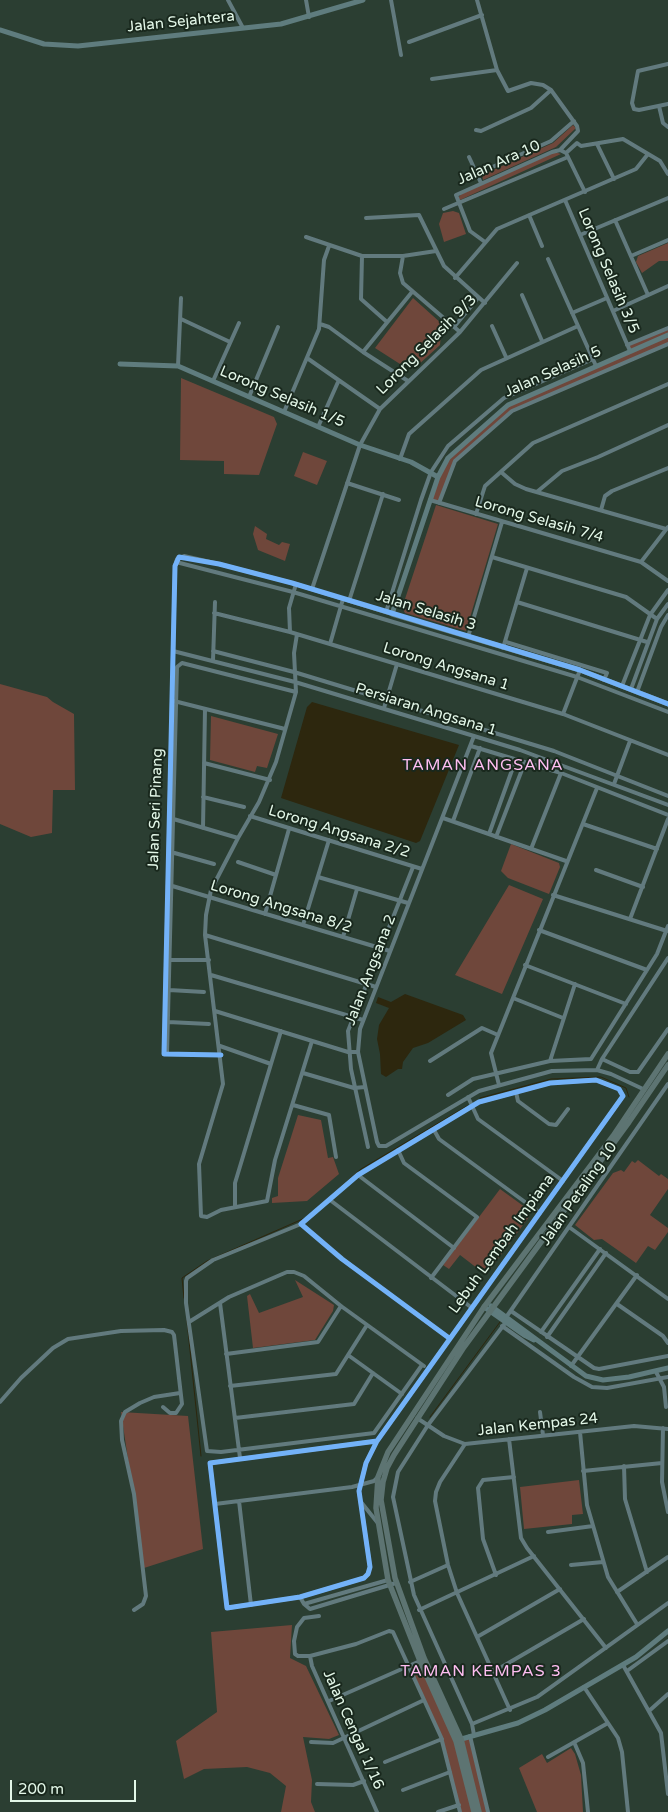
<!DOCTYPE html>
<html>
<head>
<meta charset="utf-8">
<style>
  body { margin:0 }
  #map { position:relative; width:668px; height:1812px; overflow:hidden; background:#2b3e32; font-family:"Varela Round",sans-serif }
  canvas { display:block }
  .scale { position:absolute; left:10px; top:1780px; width:126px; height:22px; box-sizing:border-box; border:2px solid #e3f7e8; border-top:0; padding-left:6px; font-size:15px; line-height:18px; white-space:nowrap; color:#e3f7e8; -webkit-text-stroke:4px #19281d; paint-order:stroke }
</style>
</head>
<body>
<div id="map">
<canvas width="668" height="1812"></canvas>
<div class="scale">200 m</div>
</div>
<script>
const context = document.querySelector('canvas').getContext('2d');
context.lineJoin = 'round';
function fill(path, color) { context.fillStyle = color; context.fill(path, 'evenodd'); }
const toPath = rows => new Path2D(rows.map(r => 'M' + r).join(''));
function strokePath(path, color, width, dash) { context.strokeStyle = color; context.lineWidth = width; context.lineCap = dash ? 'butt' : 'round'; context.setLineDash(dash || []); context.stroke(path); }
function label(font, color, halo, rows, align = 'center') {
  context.font = font + ' "Varela Round",sans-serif'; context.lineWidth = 4; context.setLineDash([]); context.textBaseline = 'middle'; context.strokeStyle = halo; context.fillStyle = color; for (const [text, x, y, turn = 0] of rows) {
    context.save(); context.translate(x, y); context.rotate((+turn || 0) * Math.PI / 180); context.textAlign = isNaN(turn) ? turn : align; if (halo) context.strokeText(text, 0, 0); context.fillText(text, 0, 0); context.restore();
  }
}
const green = toPath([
  [573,125,576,128,556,147,483,180,482,175,553,143],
  [555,152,561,154,460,200,458,198,461,194],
  [453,211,459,213,466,234,444,242,439,224,443,213],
  [668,243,668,261,659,261,642,273,636,262,638,256],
  [413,298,442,324,440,345,416,367,409,358,400,364,375,348],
  [668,328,668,344,512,411,455,461,439,503,430,500,448,458,508,405,630,351,627,345],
  [181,378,274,417,277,424,259,475,224,474,224,461,180,460],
  [303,452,327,461,317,485,294,476],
  [436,505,498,524,466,631,405,613,402,608],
  [255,526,267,534,266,539,279,545,282,542,290,544,285,561,258,550,253,534],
  [0,684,47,697,53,702,74,714,75,790,53,790,52,833,31,837,0,824],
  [211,716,278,734,267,768,257,766,255,772,210,760],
  [511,844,559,863,560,867,549,894,508,878,501,871],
  [509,885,543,899,502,994,455,975],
  [298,1115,321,1120,328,1158,333,1157,339,1174,307,1201,272,1203,272,1198,278,1196,278,1178],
  [638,1160,659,1176,661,1174,668,1179,668,1189,650,1215,668,1228,668,1232,655,1250,648,1246,636,1263,602,1239,594,1240,575,1225,613,1173,621,1170,624,1172,632,1161,635,1163],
  [500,1189,529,1210,529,1217,486,1275,460,1255,449,1269,443,1265],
  [295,1280,334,1305,333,1311,315,1340,253,1348,247,1296,250,1294,259,1313,303,1297],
  [121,1412,188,1416,203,1549,144,1568],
  [579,1480,583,1514,572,1515,572,1524,524,1529,520,1487],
  [292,1625,290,1658,306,1666,339,1735,329,1739,303,1737,312,1780,311,1802,315,1812,281,1812,286,1786,270,1773,247,1767,204,1769,184,1779,176,1741,217,1712,211,1632],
  [420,1661,456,1741,474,1812,460,1812,445,1747,408,1666],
  [470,1736,487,1812,479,1812,461,1739],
  [571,1748,575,1754,581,1775,583,1812,537,1812,519,1768,542,1754,547,1763]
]);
const water = toPath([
  [312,702,459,745,420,841,416,843,281,798,307,707],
  [405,994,463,1015,466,1020,428,1043,413,1048,403,1062,402,1069,398,1069,386,1077,381,1074,380,1054,377,1039,379,1025,389,1008,376,1003,378,997,391,1002]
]);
const stream = toPath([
  [480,1098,551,1079,601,1077,626,1088,629,1097],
  [184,1298,182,1278,207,1261,305,1218,361,1169,467,1106],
  [187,1321,201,1456],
  [430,1417,500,1322]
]);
const street = toPath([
  [228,0,243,28],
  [306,0,309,17],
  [391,0,401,55],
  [477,0,497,70,508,91,531,83,543,85,551,90,577,126,578,131,560,150],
  [409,42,482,15],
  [668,64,638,71,632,103,634,109,639,110,668,104],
  [432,79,497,70],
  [659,106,663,123,668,127],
  [476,130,481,131,531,108,551,90],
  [597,144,614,179],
  [567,155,585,192],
  [469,157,481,183],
  [463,180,551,141,574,121],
  [565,200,630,351],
  [444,209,568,157],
  [529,215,542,246],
  [366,218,419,215,444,266,485,303],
  [615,220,648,295],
  [580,235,668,198],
  [306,237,362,256,403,256,436,251],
  [485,242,470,231,456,195,552,152,560,150,566,153,577,143,581,146,623,139,660,161,668,174],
  [362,256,361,299,387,322],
  [403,256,400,273,403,283,460,332],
  [631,256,668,240],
  [548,259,596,366],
  [455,278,497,229,636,169,648,154],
  [522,295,542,341],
  [613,311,668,286],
  [572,313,607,298],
  [181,319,230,342],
  [320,324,329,327,363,352,408,381],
  [492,326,506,357],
  [454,327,478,298],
  [627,345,668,328],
  [363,352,412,292],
  [307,358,380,409],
  [178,366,181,298],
  [213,381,239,323],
  [249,397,278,327],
  [284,412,319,329,324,260,329,246],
  [318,427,338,382],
  [400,459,409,434,481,370,578,326],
  [501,472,515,484,526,489,666,529],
  [347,483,399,500],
  [538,491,562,471,598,457,668,425],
  [430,500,641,562,668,581],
  [439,503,455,461,512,411,668,344],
  [601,510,605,496,612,491,668,468],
  [476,514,485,486,533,443,668,384],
  [492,557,626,597,657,619],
  [176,562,293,592,577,677,668,712],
  [641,562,668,527],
  [312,589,360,445,380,409,460,332,517,263],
  [349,601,383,494],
  [517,602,647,642],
  [386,612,421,500,431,472,448,446,504,398,593,359],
  [214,613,290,632,563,714,668,755],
  [290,632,289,608,296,584],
  [297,634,294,653,296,692,276,762,259,802,238,838,211,890,206,915,205,935,223,1084,199,1164,201,1216,207,1217,221,1210,267,1201,275,1160,312,1041],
  [468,637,502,522],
  [506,642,607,673,604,680],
  [330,644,343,599],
  [503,648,527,568],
  [173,651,295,682,474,736,520,750,668,805],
  [213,651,294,672,554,751,668,796],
  [213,660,215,602],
  [622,686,650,615,668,590],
  [631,689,657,619,668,604],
  [637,692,661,627,668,615],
  [174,701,285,729],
  [384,708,397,664],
  [563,714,580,670],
  [474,736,360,1029,358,1052,377,1142,379,1146,386,1146,479,1091,552,1071,597,1070,611,1074,643,1089],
  [471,746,561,773,668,815],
  [204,763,270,780],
  [614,784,630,741],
  [203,797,244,807],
  [250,816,422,869],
  [170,818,238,838],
  [443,818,566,861],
  [453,821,480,748],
  [583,824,657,849],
  [203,828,205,709],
  [489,834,516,759],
  [496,837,525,762],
  [531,849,561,773],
  [171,852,214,864],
  [238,862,276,875],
  [596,870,643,887],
  [318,877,408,903],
  [169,885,390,951],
  [553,895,667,931],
  [265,914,289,829],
  [630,919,668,819],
  [303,925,329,840],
  [539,930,647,970],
  [205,935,376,987],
  [343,937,357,889],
  [168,960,209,960],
  [525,965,626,1004],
  [211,975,363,1020],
  [169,990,204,992],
  [513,998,563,1018],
  [215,1011,348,1052,358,1052],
  [168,1022,209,1024],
  [220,1046,271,1064],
  [167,1054,177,667,182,663,296,692],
  [221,1055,164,1054,175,566,177,559,184,556,219,564,292,583,392,614],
  [602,1059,630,1072,638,1072,668,1029],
  [430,1061,482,1028,498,1035],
  [550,1061,575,984],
  [597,1070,602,1059,668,958],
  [303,1073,354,1088,365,1087],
  [499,1085,491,1053,597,788],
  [516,1092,518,1101,549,1124,556,1125,568,1109],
  [448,1095,473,1079,550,1061,591,1059,657,954,668,926],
  [468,1097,478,1119,563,1181],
  [293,1105,329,1115,336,1157],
  [434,1130,439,1139,540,1213],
  [368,1147,351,1069,348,1031,413,867],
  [398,1150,404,1163,477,1217,431,1278],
  [358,1175,454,1248],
  [330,1200,472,1308],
  [235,1207,235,1183,281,1031],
  [301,1224,213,1260,187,1278,186,1281,186,1303,207,1451,221,1452,374,1433,422,1365],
  [569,1227,668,1299],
  [220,1303,240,1458],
  [617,1304,663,1336,668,1343],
  [511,1311,594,1368,599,1369,668,1356],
  [507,1316,668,1084],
  [189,1322,229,1297,287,1272,294,1272,304,1276,341,1306,424,1366],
  [502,1326,574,1377,592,1387,607,1388,668,1377],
  [541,1332,600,1249],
  [547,1337,606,1253],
  [226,1354,318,1342,341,1306],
  [348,1355,402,1394],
  [571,1366,637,1275],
  [656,1372,664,1387,666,1407],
  [230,1386,336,1374,367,1325],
  [0,1402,21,1378,53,1348,68,1339,121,1331,164,1330,172,1332,174,1335,182,1404,176,1413,170,1413,163,1407],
  [540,1412,543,1435],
  [235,1418,354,1404,373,1373],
  [417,1418,444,1436,465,1444,634,1426,668,1429],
  [663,1428,662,1482,668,1512],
  [580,1432,587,1505,608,1577,637,1624],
  [509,1439,521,1538,527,1548,606,1648],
  [377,1441,210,1463,227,1608,300,1597,364,1578,368,1574,370,1567,359,1491,366,1463,377,1441,623,1096,619,1089,596,1080,550,1083,479,1102,358,1175,301,1224,342,1259,449,1338],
  [465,1444,440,1482,436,1492,435,1501,448,1565,457,1593,510,1710],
  [624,1466,625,1499,647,1572],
  [583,1471,662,1463],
  [239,1501,251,1605],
  [361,1502,377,1522],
  [215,1504,352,1487,374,1481,378,1477],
  [548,1532,593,1526],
  [571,1565,603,1562],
  [496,1575,483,1539,478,1488,483,1480,514,1477],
  [410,1582,448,1565],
  [617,1592,668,1557],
  [300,1597,304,1604,310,1609,396,1583],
  [304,1604,388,1580],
  [134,1610,143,1604,146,1596,134,1494,122,1440,121,1421,125,1412,140,1403,154,1397,180,1393],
  [419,1610,534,1556],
  [319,1616,304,1618,297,1627,294,1641,295,1654,298,1656,310,1656,356,1644,389,1631,393,1632,441,1737,460,1812],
  [477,1637,560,1589],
  [310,1656,312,1666,377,1812],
  [623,1665,661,1733,668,1794],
  [627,1671,668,1641],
  [493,1672,584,1619],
  [584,1687,618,1738,622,1752,628,1812],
  [329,1701,420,1661],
  [649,1711,668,1694],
  [472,1724,537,1697,668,1603],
  [474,1735,472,1724,414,1595,393,1497,398,1472,428,1425,506,1322],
  [470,1736,488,1812],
  [311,1742,333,1743,424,1700],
  [574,1742,583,1763,588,1812],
  [548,1757,608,1723],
  [385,1762,442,1739],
  [317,1784,353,1785,364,1781],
  [403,1790,450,1772],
  [438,1812,459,1805]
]);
const secondary = toPath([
  [0,30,44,44,78,46,281,24,363,0],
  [668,335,508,405,448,458,438,477,392,614,580,670,668,704],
  [120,364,178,366,360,445,411,462,438,477],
  [491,1306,586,1376,603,1380,629,1377,668,1368],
  [484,1307,524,1335,534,1340],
  [458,1740,518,1723,545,1710,636,1657,668,1631]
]);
const primary = toPath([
  [474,1812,456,1741,420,1661,388,1580,376,1508,378,1477,388,1452,484,1307,613,1136,668,1054],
  [479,1812,461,1739,424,1658,395,1578,381,1500,383,1482,387,1468,394,1455,464,1347,629,1122,668,1065]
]);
const cycleway = toPath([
  [221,1055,164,1054,175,566,179,557,219,564,292,583,580,670,668,704],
  [377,1441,210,1463,227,1608,300,1597,364,1578,368,1574,370,1567,359,1491,366,1463,377,1441,623,1096,619,1089,596,1080,550,1083,479,1102,358,1175,301,1224,342,1259,449,1338]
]);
const streetNames = [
  ["Jalan Sejahtera",181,22,-6],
  ["Jalan Ara 10",499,163,-24],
  ["Lorong Selasih 3/5",608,271,67],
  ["Lorong Selasih 9/3",427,345,-45],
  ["Jalan Selasih 5",553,372,-24],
  ["Lorong Selasih 1/5",282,397,23],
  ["Lorong Selasih 7/4",539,520,16],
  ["Jalan Selasih 3",426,611,17],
  ["Lorong Angsana 1",446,667,17],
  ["Persiaran Angsana 1",426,710,17],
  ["Jalan Seri Pinang",156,809,-88],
  ["Lorong Angsana 2/2",339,832,17],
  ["Lorong Angsana 8/2",281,907,17],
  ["Jalan Angsana 2",371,970,-69],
  ["Jalan Petaling 10",579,1194,-55],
  ["Lebuh Lembah Impiana",502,1244,-54],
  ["Jalan Kempas 24",538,1425,-6],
  ["Jalan Cengal 1/16",353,1730,66]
];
const neighbourhoodNames = [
  ["TAMAN ANGSANA",483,766],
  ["TAMAN KEMPAS 3",481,1672]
];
fill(green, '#6f473b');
fill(water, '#2d270e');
strokePath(stream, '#2d270e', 1);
strokePath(street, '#627a7e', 4);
strokePath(secondary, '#5f7c7e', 5);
strokePath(primary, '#5d7472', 5.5);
strokePath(cycleway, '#73b2f8', 5);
label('15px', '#e3f7e8', '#19281d', streetNames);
context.letterSpacing = '1px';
label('16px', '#ffbef2', '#19281d', neighbourhoodNames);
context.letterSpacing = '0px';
</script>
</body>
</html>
